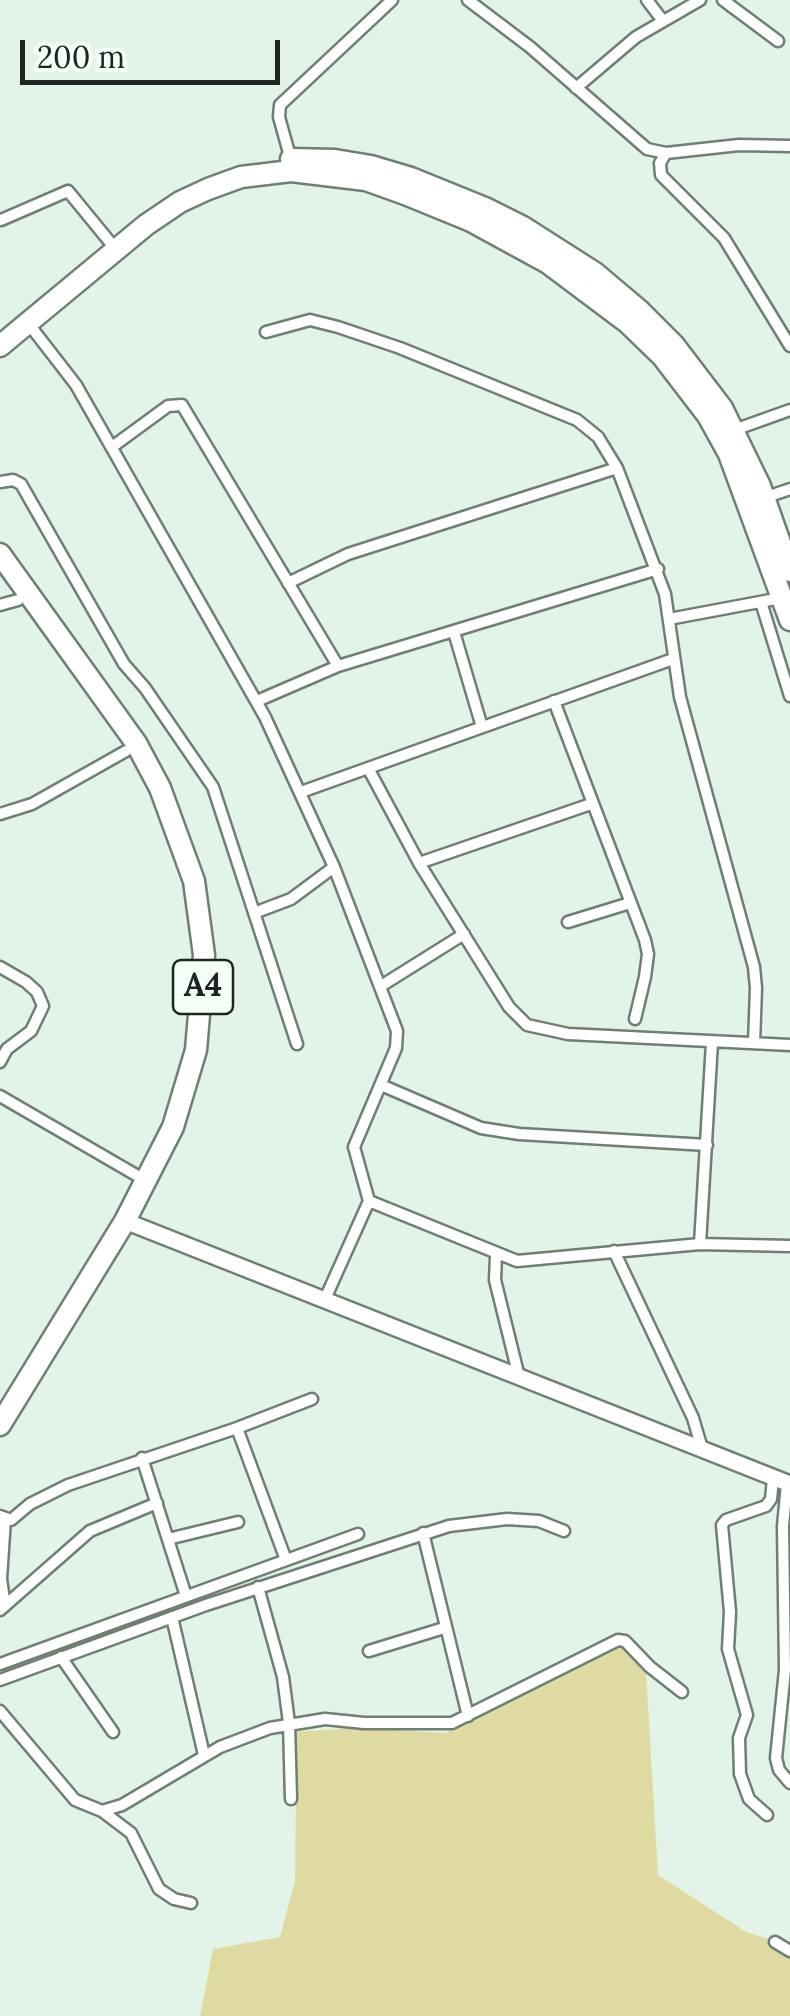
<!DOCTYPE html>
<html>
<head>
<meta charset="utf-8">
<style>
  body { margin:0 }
  #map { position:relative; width:790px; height:2016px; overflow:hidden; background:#e1f4e7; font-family:Lora,serif }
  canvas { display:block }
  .scale { position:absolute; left:20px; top:40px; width:260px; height:45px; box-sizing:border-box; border:5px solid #1e2521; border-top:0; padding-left:12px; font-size:30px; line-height:35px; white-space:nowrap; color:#1e2521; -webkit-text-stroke:8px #f3fff7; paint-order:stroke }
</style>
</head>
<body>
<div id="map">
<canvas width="790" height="2016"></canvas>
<div class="scale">200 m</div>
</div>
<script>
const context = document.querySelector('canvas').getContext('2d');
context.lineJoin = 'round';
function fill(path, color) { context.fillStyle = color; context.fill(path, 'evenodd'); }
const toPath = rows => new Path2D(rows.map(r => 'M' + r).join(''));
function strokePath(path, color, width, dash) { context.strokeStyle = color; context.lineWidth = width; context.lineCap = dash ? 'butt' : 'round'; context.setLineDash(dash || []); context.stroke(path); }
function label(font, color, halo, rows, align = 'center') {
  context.font = font + ' Lora,serif'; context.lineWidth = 8; context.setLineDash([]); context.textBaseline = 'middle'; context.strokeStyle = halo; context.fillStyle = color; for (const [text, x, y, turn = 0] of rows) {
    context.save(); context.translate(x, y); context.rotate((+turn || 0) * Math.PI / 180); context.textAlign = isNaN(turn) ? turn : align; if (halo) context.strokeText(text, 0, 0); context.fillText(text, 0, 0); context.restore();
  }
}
const green = toPath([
  [620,1647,646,1672,658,1875,746,1932,790,1945,790,2016,200,2016,213,1949,280,1937,295,1881,296,1790,289,1732,359,1728,445,1733]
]);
const street = toPath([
  [468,0,530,47,647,149,666,153,739,145,790,146],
  [647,0,663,21],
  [723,0,778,41],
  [576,88,636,37,700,0],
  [666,153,660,163,661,175,724,238,790,346],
  [291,160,279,117,280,105,392,0],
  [1,220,68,191,109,241],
  [28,323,76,385,265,717,334,867,397,1031,396,1048,354,1147,369,1201,325,1299],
  [266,332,310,320,338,327,400,348,577,420,598,437,617,468,665,594,680,697,754,967,756,988,754,1043],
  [734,430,790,410],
  [112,447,168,406,182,405,338,666],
  [0,482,13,480,21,484,124,664,145,688,213,787,297,1044],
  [764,498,790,489],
  [288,583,348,554,617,468],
  [761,602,790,696],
  [0,605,18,600],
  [669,619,781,598],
  [454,632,482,727],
  [257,701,338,666,658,569],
  [554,701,645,940,648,954,645,977,635,1019],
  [368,768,419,863,509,1007,527,1025,568,1034,790,1045],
  [301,792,673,659],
  [0,814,32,804,126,751],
  [419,863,591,804],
  [254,913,291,899,334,867],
  [568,922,630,903],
  [0,967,26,982,37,992,43,1006,31,1031,7,1049,0,1062],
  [381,986,464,934],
  [381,1085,481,1128,519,1134,707,1145],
  [0,1096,136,1175],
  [369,1201,517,1261,700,1244,790,1246],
  [700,1244,712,1042],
  [614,1251,693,1418,703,1452],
  [496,1255,495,1280,519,1377],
  [237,1428,286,1560],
  [142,1458,186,1596],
  [787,1484,783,1526,785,1670,776,1758,779,1770,790,1783],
  [0,1516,11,1520,30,1504,68,1485,237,1428,312,1399],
  [423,1533,468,1716],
  [168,1539,238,1522],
  [258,1587,283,1677,289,1723,291,1799],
  [5,1606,1,1579,5,1519],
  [0,1610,90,1531,157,1503],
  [172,1617,204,1755],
  [369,1651,444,1628],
  [61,1657,113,1732],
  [0,1664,358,1534],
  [0,1680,206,1605,449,1526,507,1519,539,1521,564,1531],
  [0,1711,75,1800,102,1811,131,1833,159,1889,174,1899,191,1903],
  [102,1811,122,1805,220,1747,270,1728,325,1719,364,1723,452,1723,618,1640,625,1641,650,1667,682,1692],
  [767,1815,749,1799,740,1774,739,1738,747,1715,728,1649,730,1612,722,1525,726,1520,766,1506,771,1499,773,1479],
  [775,1942,790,1951]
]);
const secondary = toPath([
  [125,1221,790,1484]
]);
const highway = toPath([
  [291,159,335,160,371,166,411,178,485,208,523,227,595,273,640,311,674,345,722,408,760,486,790,571],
  [0,346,146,225,180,202,208,189,241,177,291,171,366,180,405,194,471,221,548,263,628,323,662,356,708,416,729,454,790,620],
  [0,554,136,743,160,788,194,881,204,955,196,1050,173,1127,125,1221,0,1425]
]);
const shields = [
  [203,987,60]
];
const shieldNames = [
  ["A4",203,987]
];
fill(green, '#dfdaa1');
strokePath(street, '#6e7f74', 15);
strokePath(secondary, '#6e7f74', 20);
strokePath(highway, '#6e7f74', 25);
strokePath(street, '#fff', 10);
strokePath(secondary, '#fff', 15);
strokePath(highway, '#fff', 20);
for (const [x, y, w] of shields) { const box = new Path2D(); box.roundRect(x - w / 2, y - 27, w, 54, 8); context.fillStyle = '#f3fff7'; context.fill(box); strokePath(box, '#1e2521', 2.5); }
label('bold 32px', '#1e2521', null, shieldNames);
</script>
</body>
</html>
